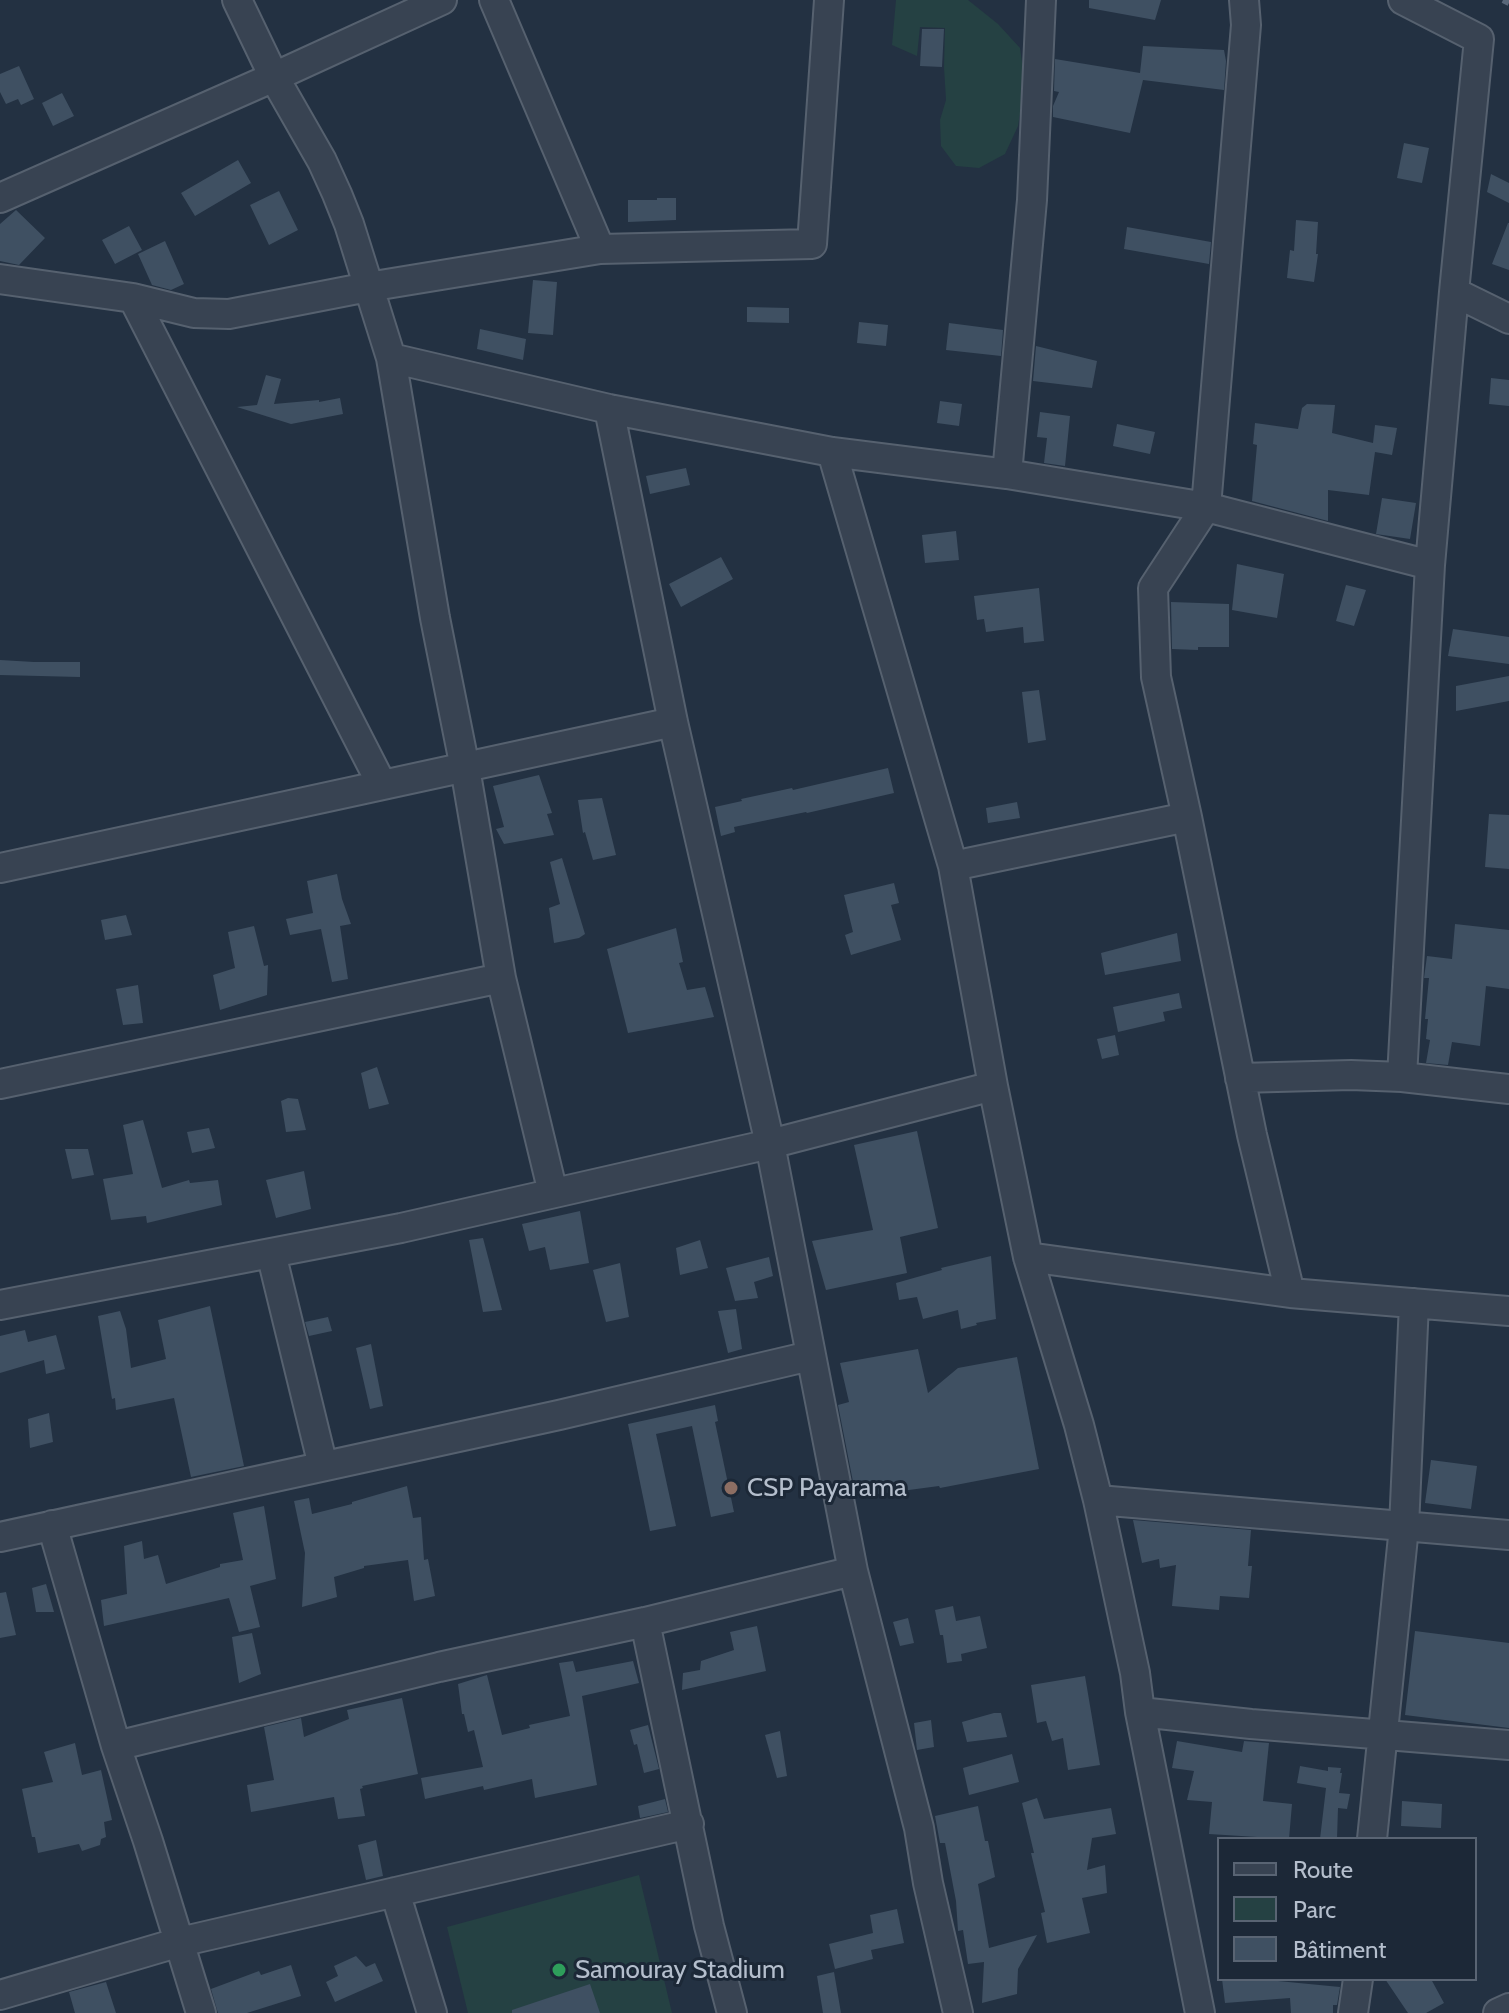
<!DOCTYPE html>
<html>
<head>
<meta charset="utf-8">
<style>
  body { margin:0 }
  #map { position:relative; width:1509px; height:2013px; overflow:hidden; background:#233142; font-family:Cabin,sans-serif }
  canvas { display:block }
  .legend { position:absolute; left:1217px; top:1837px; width:260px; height:144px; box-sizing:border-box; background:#1c2837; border:2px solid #596473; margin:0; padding:10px 14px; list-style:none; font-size:24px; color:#b4becc }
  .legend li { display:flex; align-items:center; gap:16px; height:40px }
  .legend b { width:40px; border:2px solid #596473 }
</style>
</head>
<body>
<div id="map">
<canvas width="1509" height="2013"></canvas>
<ul class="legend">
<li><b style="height:10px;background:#384352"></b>Route</li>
<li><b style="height:22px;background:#254143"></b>Parc</li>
<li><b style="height:22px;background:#3f5062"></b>Bâtiment</li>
</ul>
</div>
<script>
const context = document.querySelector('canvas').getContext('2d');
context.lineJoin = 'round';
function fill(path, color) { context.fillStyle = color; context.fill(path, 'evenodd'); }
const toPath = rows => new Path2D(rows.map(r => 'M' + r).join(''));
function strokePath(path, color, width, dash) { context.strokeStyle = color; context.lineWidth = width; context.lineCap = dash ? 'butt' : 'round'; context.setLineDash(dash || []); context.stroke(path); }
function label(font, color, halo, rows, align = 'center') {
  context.font = font + ' Cabin,sans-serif'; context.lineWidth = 6; context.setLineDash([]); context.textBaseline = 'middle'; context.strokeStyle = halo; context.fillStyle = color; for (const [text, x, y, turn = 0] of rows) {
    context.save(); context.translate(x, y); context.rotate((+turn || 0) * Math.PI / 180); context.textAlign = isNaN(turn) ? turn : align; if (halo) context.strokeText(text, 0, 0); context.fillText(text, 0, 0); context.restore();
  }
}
const green = toPath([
  [896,0,968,0,998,24,1020,48,1025,82,1018,126,1005,154,979,168,956,166,941,146,940,120,946,100,944,67,945,28,920,27,917,56,892,45],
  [639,1875,672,2013,468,2013,447,1927]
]);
const building = toPath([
  [1089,0,1161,0,1155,20,1089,8],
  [922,29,944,29,942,67,920,66],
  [1143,46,1224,50,1226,61,1224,90,1143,80,1130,133,1053,117,1053,106,1059,92,1054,91,1055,59,1140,73],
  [19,66,34,99,21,105,18,99,6,104,0,92,0,74],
  [62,93,74,116,53,126,42,103],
  [1404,143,1429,148,1422,183,1397,178],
  [238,160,251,183,195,216,181,193],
  [1491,174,1509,183,1509,203,1487,192],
  [279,191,298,230,269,245,250,205],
  [657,198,676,198,676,220,628,222,628,200,657,200],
  [16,210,45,238,19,265,0,261,0,224],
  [1296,220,1318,222,1316,254,1318,254,1314,282,1287,278,1290,250,1294,251],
  [1508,223,1509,223,1509,270,1492,264],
  [129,226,142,250,115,264,102,240],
  [1127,227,1211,242,1209,264,1124,249],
  [165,241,184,284,171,290,152,285,138,254],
  [533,280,557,282,553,335,528,333],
  [747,307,789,308,789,323,747,322],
  [859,322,888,325,886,346,857,343],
  [949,323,1003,330,1001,356,946,350],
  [480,329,526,339,523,360,477,349],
  [1036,346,1097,361,1092,388,1033,381],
  [266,375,281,379,274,404,319,400,319,402,340,398,343,414,291,424,237,407,257,405],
  [1491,378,1509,380,1509,406,1489,404],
  [940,401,962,404,959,426,937,423],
  [1307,404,1335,405,1332,433,1373,443,1375,425,1397,428,1392,455,1375,452,1369,495,1328,490,1328,521,1252,501,1257,445,1253,444,1255,423,1298,429,1302,408],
  [1040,412,1070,416,1065,466,1044,463,1047,438,1037,437],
  [1117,424,1155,432,1150,454,1113,446],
  [686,468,690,485,650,494,646,476],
  [1382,498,1416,503,1410,539,1376,534],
  [956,531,959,560,925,563,922,535],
  [721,557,733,579,681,607,669,584],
  [1237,564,1284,574,1277,618,1232,610],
  [1346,585,1366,590,1354,626,1336,621],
  [1039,588,1044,641,1024,643,1023,627,986,632,984,619,977,620,974,596],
  [1171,602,1229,604,1229,647,1198,647,1198,650,1172,649],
  [1453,629,1509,637,1509,664,1448,656],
  [0,660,34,662,80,662,80,677,0,675],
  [1509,676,1509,701,1456,711,1456,686],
  [1039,690,1046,740,1028,743,1022,692],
  [888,768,894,793,807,813,806,812,734,827,735,832,721,836,715,807,742,801,741,799,792,788,793,790],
  [539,775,552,813,547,814,554,835,504,844,496,829,504,827,493,786],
  [602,798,616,855,593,860,585,832,583,833,578,800],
  [1017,802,1020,818,988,823,986,808],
  [1489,814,1509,815,1509,869,1485,867],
  [562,858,585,934,579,938,554,943,549,908,560,904,550,862],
  [337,874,342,899,351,924,340,926,348,979,332,982,321,929,290,935,286,919,313,913,307,881],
  [894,883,899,903,891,905,901,940,851,955,845,935,853,932,844,895],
  [126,915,132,935,105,940,101,920],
  [1455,924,1509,930,1509,989,1486,986,1480,1046,1452,1042,1448,1065,1426,1063,1430,1040,1426,1039,1428,1019,1425,1019,1429,978,1424,978,1427,956,1452,959],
  [254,926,264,966,268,965,267,995,220,1010,213,975,235,968,228,932],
  [676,928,683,962,679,963,687,990,705,987,714,1017,628,1033,607,949],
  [1177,933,1181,961,1105,975,1101,953],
  [138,985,143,1023,123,1025,116,989],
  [1179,993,1182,1008,1163,1012,1165,1021,1118,1032,1113,1007],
  [1115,1035,1119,1055,1102,1059,1097,1039],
  [377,1067,389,1104,369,1109,361,1073],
  [288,1098,298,1099,306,1130,286,1132,281,1101],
  [143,1120,162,1188,189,1180,190,1183,218,1180,222,1205,147,1223,146,1216,111,1220,103,1179,133,1174,123,1125],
  [209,1128,215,1148,192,1153,187,1132],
  [917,1131,938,1228,900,1237,907,1273,826,1290,812,1241,873,1230,854,1145],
  [65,1149,88,1149,94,1175,72,1179],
  [304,1171,311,1209,276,1218,266,1180],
  [580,1211,589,1263,550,1270,545,1247,529,1251,522,1224],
  [483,1238,502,1310,483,1312,469,1240],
  [700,1240,708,1268,680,1275,676,1248],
  [991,1256,996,1319,976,1323,977,1325,961,1329,958,1310,923,1319,917,1297,899,1300,896,1283,942,1270,941,1268],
  [769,1257,773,1276,754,1282,758,1298,735,1301,726,1268],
  [620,1263,629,1317,606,1322,593,1270],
  [210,1306,244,1466,191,1477,174,1398,116,1410,115,1398,112,1399,98,1316,120,1311,126,1329,131,1368,166,1359,158,1320],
  [736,1309,742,1349,728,1353,718,1311],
  [328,1317,332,1331,309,1336,305,1322],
  [25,1330,28,1342,56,1335,65,1369,46,1374,44,1360,0,1373,0,1336],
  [371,1344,383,1406,370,1409,356,1348],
  [918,1349,928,1393,958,1368,1017,1357,1039,1469,940,1488,939,1486,856,1497,838,1405,849,1402,840,1363],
  [715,1405,718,1421,715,1422,734,1512,711,1517,692,1426,656,1434,676,1526,650,1531,628,1424],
  [49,1413,53,1442,30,1448,28,1419],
  [1431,1460,1477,1466,1471,1509,1425,1503],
  [407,1486,413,1518,421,1517,424,1560,428,1559,435,1596,414,1601,408,1560,364,1566,364,1568,334,1577,337,1597,302,1607,305,1553,294,1501,309,1498,312,1514,352,1504,352,1502],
  [264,1506,276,1579,250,1586,260,1627,239,1632,229,1598,104,1626,101,1600,127,1594,124,1546,142,1541,144,1559,158,1555,166,1584,220,1567,220,1564,243,1560,233,1513],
  [1133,1520,1251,1530,1248,1566,1252,1566,1249,1598,1220,1596,1219,1610,1172,1606,1176,1565,1160,1568,1159,1559,1142,1563],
  [46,1584,54,1612,36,1612,32,1588],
  [6,1592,16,1635,0,1638,0,1593],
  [953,1606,956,1621,980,1616,987,1648,961,1654,962,1661,947,1663,943,1635,940,1635,935,1610],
  [908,1618,914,1643,900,1646,893,1622],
  [757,1626,766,1671,682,1690,683,1673,700,1670,701,1661,734,1650,730,1632],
  [1415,1631,1509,1643,1509,1728,1405,1715],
  [252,1633,261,1674,239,1683,232,1637],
  [573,1661,576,1672,633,1661,639,1683,582,1696,597,1785,535,1798,532,1779,484,1790,483,1786,425,1799,421,1778,483,1767,474,1730,468,1732,464,1714,462,1714,458,1684,487,1675,502,1735,530,1728,529,1725,570,1716,559,1663],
  [1085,1676,1100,1765,1068,1770,1063,1738,1052,1741,1046,1721,1037,1723,1031,1685],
  [402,1698,418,1774,362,1786,363,1788,360,1789,365,1816,338,1819,334,1797,251,1812,247,1785,274,1780,264,1727,301,1718,304,1737,349,1719,347,1710],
  [994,1713,1001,1713,1007,1737,967,1742,962,1722],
  [931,1720,934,1747,917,1750,914,1723],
  [648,1725,659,1769,644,1773,637,1744,634,1745,630,1730],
  [780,1731,787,1776,777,1778,765,1735],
  [1177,1741,1242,1752,1244,1741,1269,1743,1263,1801,1292,1804,1289,1839,1209,1834,1212,1802,1187,1800,1194,1771,1172,1768],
  [75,1743,82,1775,101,1770,112,1820,104,1822,106,1837,101,1839,100,1845,82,1851,79,1844,38,1853,35,1837,32,1837,22,1789,53,1782,44,1752],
  [1012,1754,1019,1782,969,1795,963,1768],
  [1300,1766,1328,1771,1328,1767,1341,1768,1340,1773,1342,1773,1339,1793,1350,1794,1347,1809,1338,1808,1337,1839,1320,1839,1326,1788,1297,1783],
  [1037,1798,1044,1819,1111,1808,1116,1834,1092,1838,1087,1870,1105,1865,1107,1893,1082,1898,1090,1933,1047,1943,1041,1913,1045,1912,1031,1853,1034,1853,1022,1803],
  [665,1799,668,1812,640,1818,638,1806],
  [1402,1801,1442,1804,1441,1828,1401,1826],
  [978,1806,985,1841,988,1841,995,1877,978,1884,989,1948,1037,1935,1018,1969,1017,1994,982,2003,984,1962,968,1964,963,1930,958,1931,956,1901,945,1843,940,1843,935,1816],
  [376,1840,383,1876,366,1880,358,1845],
  [897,1909,904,1943,871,1950,873,1959,835,1969,829,1944,873,1933,870,1915],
  [356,1956,366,1967,375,1963,383,1981,335,2002,326,1982,338,1976,334,1966],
  [291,1965,301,1996,247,2013,218,2013,211,1989,259,1971,261,1975],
  [834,1972,841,2013,823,2013,817,1976],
  [1222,1979,1278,1979,1278,1981,1340,1987,1337,2005,1333,2005,1333,2013,1291,2013,1290,1998,1225,2003],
  [1385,1979,1431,1979,1444,2003,1426,2013,1408,2013],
  [106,1982,116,2013,75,2013,69,1992],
  [590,1984,600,2013,512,2013,512,2010]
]);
const minor = toPath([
  [237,0,274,77,322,161,337,194,349,224,391,358,435,618,465,768,501,978,553,1193],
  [494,0,600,249],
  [1244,0,1246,25,1206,507,1153,588,1156,677,1187,817,1252,1135,1290,1293],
  [0,198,274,77,442,0],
  [0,279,133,298,194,313,229,314,368,287,600,249,812,244,829,0],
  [1454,292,1509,319],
  [133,298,382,785],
  [391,358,609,409,832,452,1007,474,1206,507,1430,565],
  [609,409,673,722,770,1144,853,1571,919,1828,928,1883,958,2013],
  [832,452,953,866,993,1086,1028,1257,1079,1425,1098,1500,1135,1673,1140,1712,1200,2013],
  [1007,474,1032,200,1041,0],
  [953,866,1187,817],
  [0,868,673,722],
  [1402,1077,1430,565,1454,292,1479,39,1403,0],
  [1240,1078,1351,1075,1402,1077,1509,1089],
  [0,1084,501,978],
  [271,1253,323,1466],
  [1028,1257,1290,1293,1509,1311],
  [0,1305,401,1228,770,1144,993,1086],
  [1098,1500,1509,1535],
  [52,1525,116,1746,148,1841,201,2013],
  [0,1537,559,1415,810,1356],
  [645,1622,709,1926,732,2013],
  [1140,1712,1251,1724,1509,1745],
  [116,1746,439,1667,645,1622,853,1571],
  [1372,1839,1404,1527,1414,1303],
  [395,1892,432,2013],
  [0,1995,180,1942,689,1824],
  [1353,2013,1358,1979],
  [1498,2013,1509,2008]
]);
const rail = toPath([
  [1503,0,1509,3]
]);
const markers = [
  [731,1488,8,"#8d6e63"],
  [559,1970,8,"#2e9e5b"]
];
const poiNames = [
  ["CSP Payarama",747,1488],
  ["Samouray Stadium",575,1970]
];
fill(green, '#254143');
fill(building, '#3f5062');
strokePath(minor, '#56616f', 32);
strokePath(minor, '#384352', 28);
strokePath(rail, '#596779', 6, [8, 8]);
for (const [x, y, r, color] of markers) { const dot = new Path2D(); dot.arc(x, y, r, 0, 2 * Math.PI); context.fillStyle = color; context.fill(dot); strokePath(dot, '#1c2837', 3); }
label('26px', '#b4becc', '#1c2837', poiNames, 'left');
</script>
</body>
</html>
